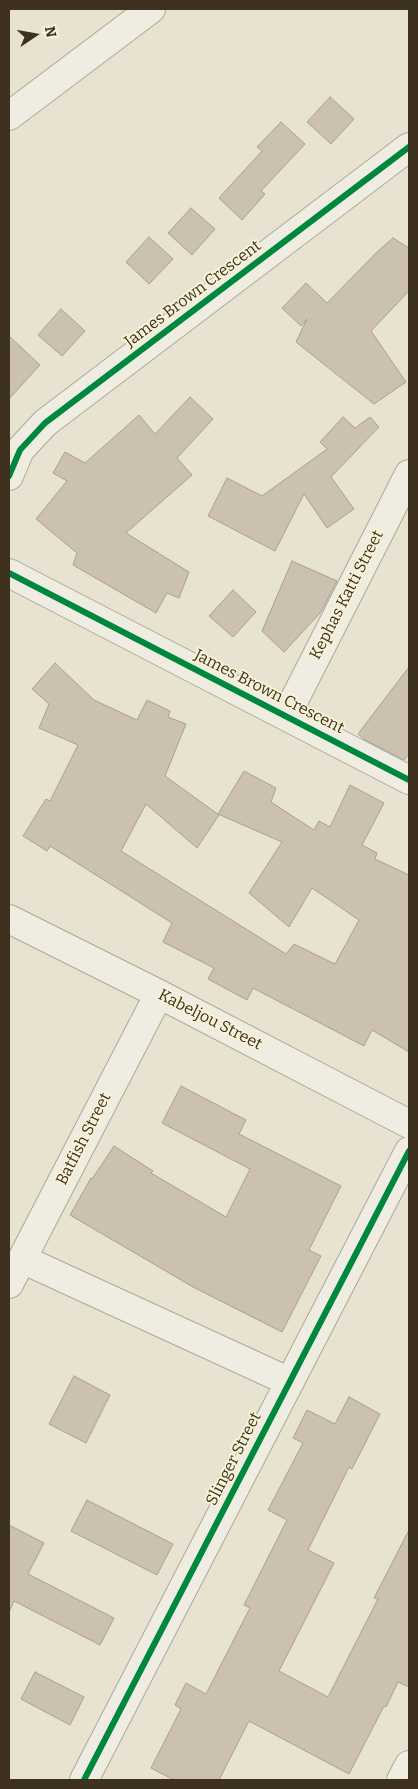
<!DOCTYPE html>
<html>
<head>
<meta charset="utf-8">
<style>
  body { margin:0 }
  #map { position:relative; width:418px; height:1789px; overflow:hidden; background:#e8e3d0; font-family:Bitter,serif }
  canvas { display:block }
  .frame { position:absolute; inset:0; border:10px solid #3e311f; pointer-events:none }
  .north { position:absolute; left:10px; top:10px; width:50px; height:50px; -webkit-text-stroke:4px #f8f2d6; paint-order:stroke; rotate:78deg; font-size:14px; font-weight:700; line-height:20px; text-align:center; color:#3e311f }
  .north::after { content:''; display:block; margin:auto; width:18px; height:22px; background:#3e311f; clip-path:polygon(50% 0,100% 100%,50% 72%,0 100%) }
</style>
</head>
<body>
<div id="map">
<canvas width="418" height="1789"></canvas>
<div class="frame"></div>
<div class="north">N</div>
</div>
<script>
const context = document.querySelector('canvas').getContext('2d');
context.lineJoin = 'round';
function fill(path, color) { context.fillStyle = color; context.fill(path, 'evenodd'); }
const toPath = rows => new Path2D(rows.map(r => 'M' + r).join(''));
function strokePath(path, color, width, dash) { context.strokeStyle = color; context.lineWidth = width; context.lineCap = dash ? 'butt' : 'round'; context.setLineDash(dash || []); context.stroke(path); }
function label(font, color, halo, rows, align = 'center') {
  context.font = font + ' Bitter,serif'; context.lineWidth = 4; context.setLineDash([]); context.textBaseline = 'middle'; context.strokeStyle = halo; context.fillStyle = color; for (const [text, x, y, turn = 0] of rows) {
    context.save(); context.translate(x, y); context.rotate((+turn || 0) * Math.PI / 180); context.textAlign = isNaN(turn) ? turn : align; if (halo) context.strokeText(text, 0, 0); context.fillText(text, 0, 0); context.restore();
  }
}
const building = toPath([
  [330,97,354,119,331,144,307,122,330,97],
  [281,122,305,144,261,191,265,194,242,220,219,198,262,151,257,147,281,122],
  [191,208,215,229,192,255,168,233,191,208],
  [149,237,173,259,149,284,126,262,149,237],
  [393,238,409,248,409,291,371,331,406,382,374,404,296,342,307,319,301,326,282,308,306,283,327,303,378,251,393,238],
  [61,309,85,331,62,356,38,335,61,309],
  [9,336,40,365,9,399,9,336],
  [190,397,213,419,177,458,192,475,126,533,189,572,179,598,167,593,156,613,73,565,77,553,36,519,67,481,53,473,65,452,85,463,139,415,155,434,190,397],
  [343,417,355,428,370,417,379,427,331,477,354,509,327,528,304,494,275,551,208,516,227,478,262,496,327,449,320,442,343,417],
  [292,561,337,581,321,612,284,652,262,631,292,561],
  [233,590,256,612,233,637,209,616,233,590],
  [55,663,94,700,137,720,147,700,170,711,168,717,186,724,165,776,219,815,197,848,146,804,121,851,286,954,294,944,335,964,359,920,312,888,289,927,249,893,282,842,218,814,244,771,276,788,271,802,314,830,319,821,330,827,350,785,384,803,362,845,377,853,375,859,409,875,409,1052,372,1030,364,1046,253,988,247,1000,208,979,214,968,163,942,172,923,50,846,47,851,23,836,46,799,50,801,78,745,39,728,49,704,32,689,55,663],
  [409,667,409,754,404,760,365,740,358,734,409,667],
  [181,1086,246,1120,239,1134,341,1186,309,1250,321,1256,282,1332,193,1287,70,1215,91,1178,92,1179,114,1146,153,1171,151,1173,226,1217,250,1169,162,1123,181,1086],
  [74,1376,110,1395,86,1443,49,1424,74,1376],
  [349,1397,380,1414,352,1469,349,1467,308,1550,334,1563,279,1671,328,1697,378,1599,374,1598,409,1530,409,1687,398,1682,386,1707,384,1706,349,1774,249,1721,219,1780,174,1780,151,1768,181,1709,175,1705,186,1683,206,1694,250,1608,244,1605,287,1520,268,1510,303,1443,293,1438,307,1410,335,1424,349,1397],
  [87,1500,173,1544,157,1575,71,1531,87,1500],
  [9,1525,44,1543,28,1574,114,1618,100,1645,14,1601,9,1612,9,1525],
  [35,1672,84,1697,70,1725,21,1699,35,1672]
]);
const minor = toPath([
  [9,116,151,9],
  [9,476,20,450,45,423,409,147],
  [9,573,409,780],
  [286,716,409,474],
  [9,919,159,994,409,1124],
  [22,1259,290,1382],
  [9,1284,159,994],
  [84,1780,409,1151],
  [401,1780,409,1765]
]);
const cycleway = toPath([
  [9,476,20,450,45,423,409,147],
  [9,573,409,780],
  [84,1780,409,1151]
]);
const streetNames = [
  ["James Brown Crescent",193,294,-37],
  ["Kephas Katti Street",347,595,-63],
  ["James Brown Crescent",269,692,27],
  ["Kabeljou Street",210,1020,27],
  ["Batfish Street",84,1139,-63],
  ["Slinger Street",234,1459,-63]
];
fill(building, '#ccc1b0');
strokePath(building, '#a99f8f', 1);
strokePath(minor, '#aea898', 30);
strokePath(minor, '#efece2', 28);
strokePath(cycleway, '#00873e', 6);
label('16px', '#3e311f', '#f8f2d6', streetNames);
</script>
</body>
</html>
